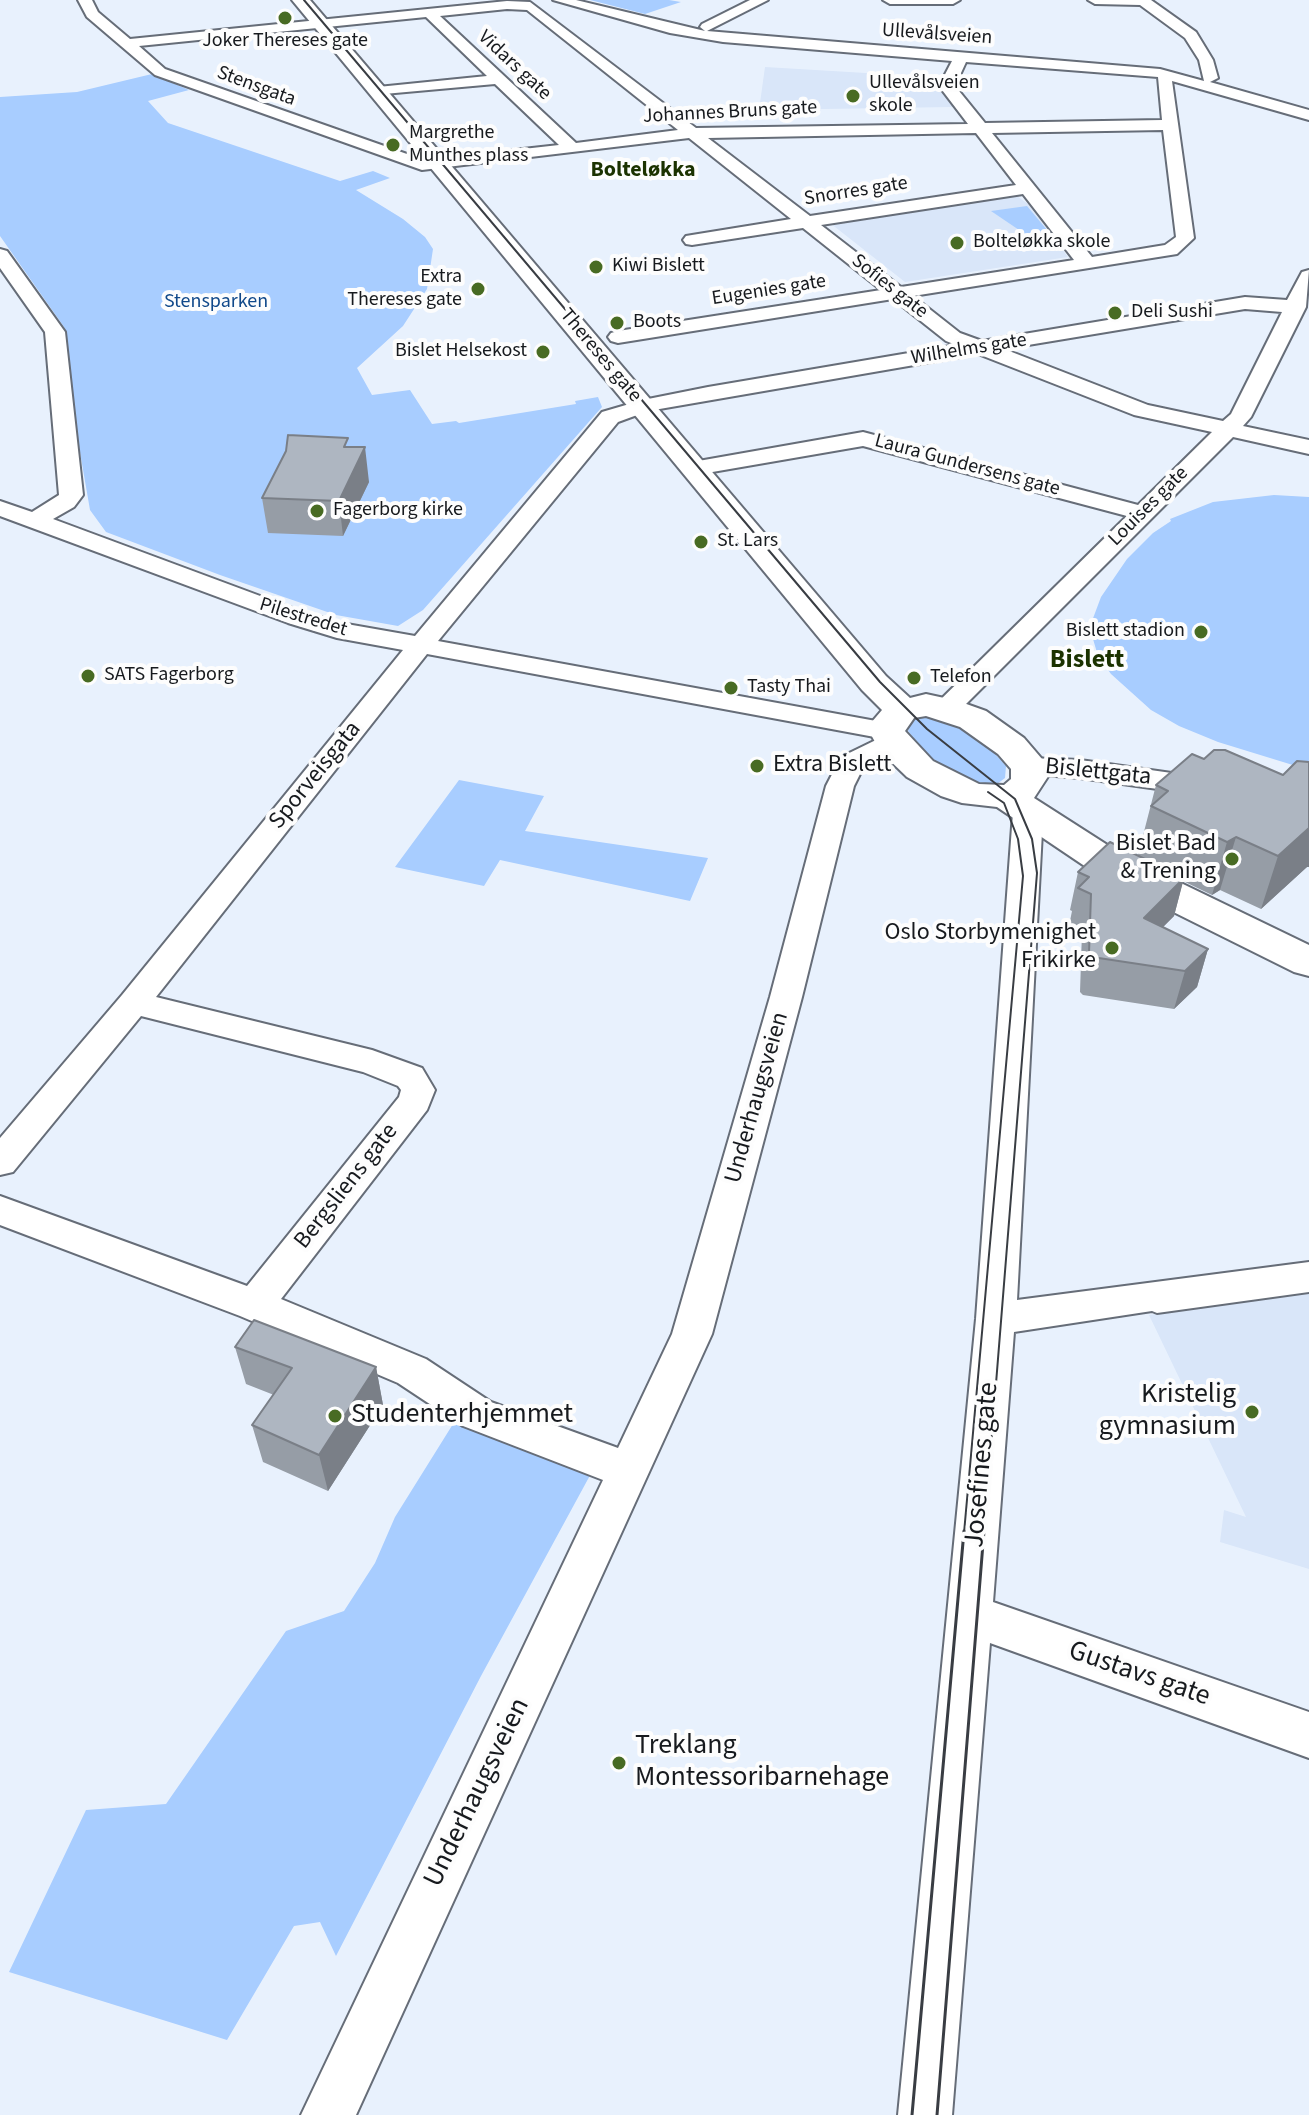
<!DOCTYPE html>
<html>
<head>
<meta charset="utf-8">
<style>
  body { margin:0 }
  canvas { display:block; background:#e8f1fd }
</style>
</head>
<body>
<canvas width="1309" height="2115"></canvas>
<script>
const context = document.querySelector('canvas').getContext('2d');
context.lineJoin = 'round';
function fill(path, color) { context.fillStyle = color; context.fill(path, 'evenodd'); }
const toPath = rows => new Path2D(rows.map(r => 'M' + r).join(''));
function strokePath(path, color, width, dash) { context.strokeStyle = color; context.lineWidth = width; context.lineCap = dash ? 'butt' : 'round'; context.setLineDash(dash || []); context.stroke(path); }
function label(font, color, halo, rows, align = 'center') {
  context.font = font + ' "Source Sans 3",sans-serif'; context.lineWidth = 8; context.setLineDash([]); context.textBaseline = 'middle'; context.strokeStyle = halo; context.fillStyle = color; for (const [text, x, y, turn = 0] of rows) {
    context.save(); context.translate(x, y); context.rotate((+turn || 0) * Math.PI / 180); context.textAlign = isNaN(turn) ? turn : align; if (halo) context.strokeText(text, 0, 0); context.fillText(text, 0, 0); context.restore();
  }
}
const built = toPath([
  [765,67,933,77,931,83,936,85,953,107,759,110],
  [1014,194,1028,204,1068,257,905,282,830,223],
  [1309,1290,1309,1569,1220,1542,1224,1510,1246,1517,1149,1315]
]);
const green = toPath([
  [590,0,669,0,681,2,645,14],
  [152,74,189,90,148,101,168,123,340,181,373,171,390,178,356,190,403,219,425,237,433,249,427,289,403,326,357,368,372,395,410,390,432,424,456,421,459,423,576,404,575,401,598,397,602,407,423,610,398,626,336,615,220,575,106,532,90,510,63,354,64,327,0,236,0,97,77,92],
  [1027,206,1047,230,1025,234,991,211],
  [1274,495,1309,497,1309,770,1218,742,1179,726,1151,710,1111,674,1098,656,1093,639,1092,621,1101,597,1127,559,1153,533,1171,521,1170,519,1213,502],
  [919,716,932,716,956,723,990,748,1006,766,1005,778,997,784,974,782,942,767,925,753,908,731,910,722],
  [459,780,544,796,525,831,708,858,690,901,500,860,484,886,395,867],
  [458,1416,594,1468,481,1676,336,1956,320,1922,294,1926,227,2040,9,1972,86,1810,166,1804,286,1631,344,1611,375,1563,395,1517]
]);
const minor = toPath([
  [78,0,92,0,98,12,130,39,507,1,530,2,696,128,968,124,939,86,952,61,723,42,670,33,553,0,576,0,705,31,700,27,702,24,750,0,768,0,707,31,1160,69,1204,81,1199,60,1185,38,1140,5,1095,4,1088,0,1151,0,1196,32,1213,60,1218,78,1210,82,1309,110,1309,120,1172,81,1194,238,1177,254,913,296,960,333,982,341,1245,297,1287,300,1302,272,1309,270,1306,307,1251,417,1243,426,1309,440,1309,454,1233,437,956,714,936,714,932,708,1127,516,863,446,695,475,687,473,684,468,687,463,863,432,1138,505,1212,432,1134,415,978,354,648,411,618,422,438,641,887,723,897,725,901,731,898,736,907,743,903,749,863,768,854,786,802,997,712,1334,356,2115,301,2115,603,1480,463,1426,398,1383,240,1316,0,1225,0,1196,247,1286,399,1097,401,1090,398,1086,363,1072,141,1016,13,1172,0,1175,0,1138,122,995,403,650,337,638,288,623,0,516,0,501,32,512,59,495,45,332,0,268,0,249,7,251,65,332,83,495,74,507,53,519,306,613,341,623,415,636,602,412,643,400,708,387,956,345,946,341,893,299,618,343,611,341,608,337,611,333,618,331,881,290,803,228,692,245,686,244,683,240,686,236,692,235,791,219,689,138,422,170,155,75,87,17,78,0],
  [507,9,527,10,678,130,576,143,440,16,507,9],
  [426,17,487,76,378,87,373,89,373,95,495,84,559,145,424,160,165,69,139,46,426,17],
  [966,62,1158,77,1162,120,985,123,955,86,966,62],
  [1163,130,1176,237,1165,245,1092,257,992,133,1163,130],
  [976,133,1016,185,810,216,708,138,976,133],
  [1023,194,1074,260,901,287,821,225,1023,194],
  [1245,309,1282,312,1231,414,1223,421,1148,405,1004,349,1245,309],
  [427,654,880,738,841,757,826,786,770,997,672,1334,618,1448,491,1402,426,1359,281,1299,427,1110,435,1090,422,1068,372,1050,156,997,427,654],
  [883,0,960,0,953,4,890,4,883,0],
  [1029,758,1080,760,1207,778,1217,781,1221,787,1217,793,1207,796,1080,778,1019,773,1015,767,1019,761,1029,758],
  [1028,804,1038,807,1043,813,1017,1300,1309,1262,1309,1292,1157,1313,1152,1311,1014,1332,993,1602,1309,1712,1309,1758,990,1643,952,2115,898,2115,976,1319,1013,813,1018,807,1028,804]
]);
const major = toPath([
  [292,0,310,0,886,676,910,698,926,694,958,701,986,711,1024,738,1042,759,1049,775,1034,798,1123,855,1309,945,1309,976,1294,972,1095,873,997,807,962,803,941,796,907,777,880,751,869,731,870,724,882,710,862,690,292,0],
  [926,716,960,727,998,754,1011,769,1011,779,1004,785,979,784,933,761,905,731,914,718,926,716]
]);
const tramFar1 = toPath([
  [304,0,880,682,927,729,1015,799,1032,839,1037,873,984,1533],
  [964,1533,1023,876,1018,839,1004,803,988,792]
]);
const tram = toPath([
  [912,2115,964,1531],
  [937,2115,984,1531]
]);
const wall = toPath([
  [349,447,369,482,343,536,268,533,262,498],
  [1204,759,1283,775,1309,762,1309,867,1307,867,1261,909,1220,890,1212,895,1183,881,1174,916,1163,927,1208,949,1197,987,1174,1009,1083,995,1080,992,1082,932,1069,926,1072,911,1070,910,1078,872,1138,855,1156,785],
  [235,1347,376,1367,383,1405,328,1491,263,1462,252,1425,274,1395,246,1384]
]);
const shadedWall = toPath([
  [365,447,369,482,343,536,339,501],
  [1309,828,1309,867,1307,867,1261,909,1278,856],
  [1236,837,1220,890,1212,895,1227,842],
  [1184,878,1174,916,1134,956,1144,918],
  [1208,949,1197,987,1174,1009,1185,971],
  [376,1367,383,1405,328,1491,319,1455]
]);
const building = toPath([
  [288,435,348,438,344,447,365,447,339,501,262,498,286,451,288,435],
  [1214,750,1225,750,1283,775,1297,761,1309,762,1309,828,1278,856,1236,837,1227,842,1151,806,1168,791,1156,785,1192,754,1204,759,1214,750],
  [1110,842,1184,878,1144,918,1208,949,1185,971,1092,957,1089,953,1091,894,1078,888,1089,877,1078,872,1110,842],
  [254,1320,376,1367,319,1455,252,1425,292,1368,235,1347,254,1320]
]);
const markers = [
  [285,18,8,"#486b23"],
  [853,96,8,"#486b23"],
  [393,145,8,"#486b23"],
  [957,243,8,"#486b23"],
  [596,267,8,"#486b23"],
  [478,289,8,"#486b23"],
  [1115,313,8,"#486b23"],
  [617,323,8,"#486b23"],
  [543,352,8,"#486b23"],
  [317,511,8,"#486b23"],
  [701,542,8,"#486b23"],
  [1201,632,8,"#486b23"],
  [88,676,8,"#486b23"],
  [914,678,8,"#486b23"],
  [731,688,8,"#486b23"],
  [757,766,8,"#486b23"],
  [1232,859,8,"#486b23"],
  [1112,948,8,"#486b23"],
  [1252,1412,8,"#486b23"],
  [335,1416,8,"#486b23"],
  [619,1763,8,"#486b23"]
];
const farStreetnames = [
  ["Ullevålsveien",937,35,4],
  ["Vidars gate",514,66,43],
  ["Stensgata",256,87,20],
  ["Johannes Bruns gate",730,113,-3],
  ["Snorres gate",856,192,-9],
  ["Sofies gate",889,287,38],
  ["Eugenies gate",769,291,-9],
  ["Wilhelms gate",969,350,-9],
  ["Thereses gate",600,356,50],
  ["Laura Gundersens gate",967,466,15],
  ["Louises gate",1149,507,-45],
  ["Pilestredet",303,618,17]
];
const farPoinames = [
  ["Joker Thereses gate",285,42,"center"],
  ["Ullevålsveien",869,84],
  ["skole",869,107],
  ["Margrethe",409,134],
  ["Munthes plass",409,157],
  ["Bolteløkka skole",973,243],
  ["Kiwi Bislett",612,267],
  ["Extra",462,278,"right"],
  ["Thereses gate",462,301,"right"],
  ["Deli Sushi",1131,313],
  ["Boots",633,323],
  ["Bislet Helsekost",527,352,"right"],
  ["Fagerborg kirke",333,511],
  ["St. Lars",717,542],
  ["Bislett stadion",1185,632,"right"],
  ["SATS Fagerborg",104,676],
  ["Telefon",930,678],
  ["Tasty Thai",747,688]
];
const farParknames = [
  ["Stensparken",216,303]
];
const farNeighbourhoodnames = [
  ["Bolteløkka",643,171]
];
const poiNames = [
  ["Extra Bislett",773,766,"left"],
  ["Bislet Bad",1216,845],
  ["& Trening",1216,873],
  ["Oslo Storbymenighet",1096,934],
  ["Frikirke",1096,962]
];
const streetNames = [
  ["Bislettgata",1098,773,6],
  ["Sporveisgata",316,776,-51],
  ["Underhaugsveien",758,1098,-74],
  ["Bergsliens gate",347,1187,-52]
];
const farDistrictnames = [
  ["Bislett",1087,661]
];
const nearPoinames = [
  ["Kristelig",1236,1396,"right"],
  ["gymnasium",1236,1428,"right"],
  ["Studenterhjemmet",351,1416],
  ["Treklang",635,1747],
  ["Montessoribarnehage",635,1779]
];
const nearStreetnames = [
  ["Josefines gate",983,1465,-85],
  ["Gustavs gate",1139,1675,19],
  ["Underhaugsveien",478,1793,-64]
];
fill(built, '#d9e6f9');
fill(green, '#a8cdff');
strokePath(minor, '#666d78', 4);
strokePath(major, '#666d78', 4);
fill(minor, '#fff');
fill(major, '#fff');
strokePath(tramFar1, '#393d43', 2);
strokePath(tram, '#393d43', 3);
fill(wall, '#969da6');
fill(shadedWall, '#7a7f87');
fill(building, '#aeb6c1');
strokePath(building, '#7a7f87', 2);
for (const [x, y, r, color] of markers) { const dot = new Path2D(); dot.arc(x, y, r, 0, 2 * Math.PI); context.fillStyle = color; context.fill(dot); strokePath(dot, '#fdfdfd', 3); }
label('20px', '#171a1e', '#fdfdfd', farStreetnames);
label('20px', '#171a1e', '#fdfdfd', farPoinames, 'left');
label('20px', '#11498a', '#fdfdfd', farParknames);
label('bold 22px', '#1b3200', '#fdfdfd', farNeighbourhoodnames);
label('24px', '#171a1e', '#fdfdfd', poiNames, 'right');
label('24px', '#171a1e', '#fdfdfd', streetNames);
label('bold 26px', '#1b3200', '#fdfdfd', farDistrictnames);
label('28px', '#171a1e', '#fdfdfd', nearPoinames, 'left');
label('28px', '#171a1e', '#fdfdfd', nearStreetnames);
</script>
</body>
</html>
